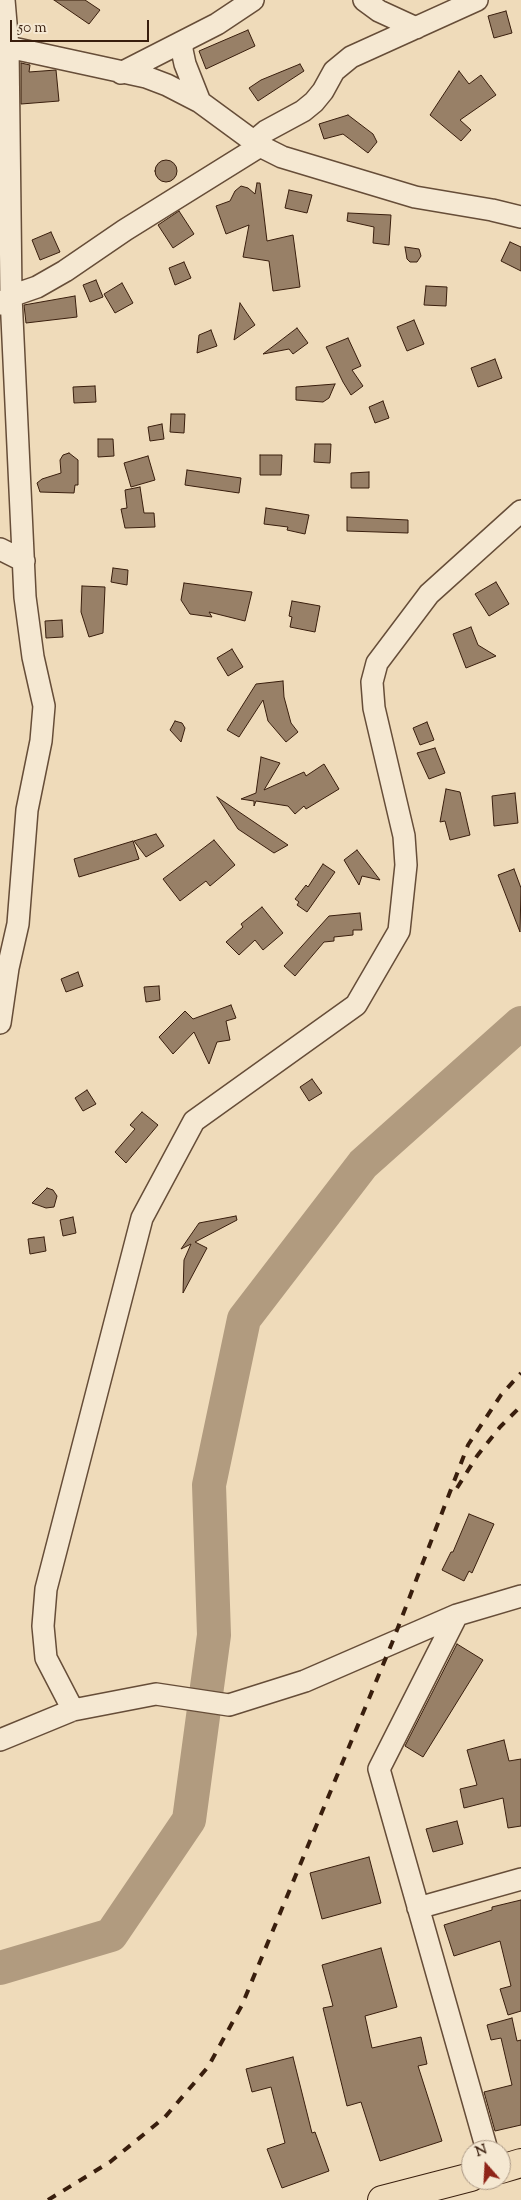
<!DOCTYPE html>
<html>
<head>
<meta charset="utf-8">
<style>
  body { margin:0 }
  #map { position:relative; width:521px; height:2200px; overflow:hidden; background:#efdbba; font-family:"Sorts Mill Goudy",serif }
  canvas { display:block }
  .north { position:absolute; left:461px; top:2140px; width:50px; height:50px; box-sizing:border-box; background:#f5e8d2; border:1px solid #aa9783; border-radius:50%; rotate:341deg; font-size:14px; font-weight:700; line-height:20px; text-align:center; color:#391e0d }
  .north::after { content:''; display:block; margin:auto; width:18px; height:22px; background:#8f2418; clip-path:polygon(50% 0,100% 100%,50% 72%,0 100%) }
  .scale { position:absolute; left:10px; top:20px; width:139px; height:22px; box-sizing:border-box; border:2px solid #391e0d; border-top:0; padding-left:6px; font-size:15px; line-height:18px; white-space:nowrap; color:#391e0d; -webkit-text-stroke:4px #f5e8d2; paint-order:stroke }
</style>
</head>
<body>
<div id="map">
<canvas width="521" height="2200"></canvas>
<div class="north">N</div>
<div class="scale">50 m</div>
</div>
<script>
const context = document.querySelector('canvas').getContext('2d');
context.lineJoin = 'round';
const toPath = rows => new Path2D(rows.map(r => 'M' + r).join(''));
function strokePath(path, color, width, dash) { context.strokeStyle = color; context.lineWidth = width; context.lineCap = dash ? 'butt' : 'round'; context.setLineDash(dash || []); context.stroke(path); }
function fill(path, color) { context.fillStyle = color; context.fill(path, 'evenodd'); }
const river = toPath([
  [0,1968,111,1935,189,1820,214,1635,209,1485,244,1319,363,1164,521,1023]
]);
const building = toPath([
  [54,0,85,0,100,10,89,24,54,0],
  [506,11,512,33,494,38,488,16,506,11],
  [248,30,255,46,206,69,199,51,248,30],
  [21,63,30,65,29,72,56,70,59,101,21,104,21,63],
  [300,64,304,71,258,101,249,88,261,80,300,64],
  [459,71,469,84,481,75,496,95,460,120,471,130,461,141,430,115,459,71],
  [348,115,373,134,377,142,368,153,343,134,324,139,319,124,348,115],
  '155 171a11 11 0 1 1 22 0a11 11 0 1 1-22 0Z',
  [257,183,260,183,267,241,293,235,300,287,273,291,269,261,243,257,249,225,226,234,216,206,230,201,235,191,241,186,248,188,255,194,257,183],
  [289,190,312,195,307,213,285,208,289,190],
  [179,211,194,234,173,248,158,225,179,211],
  [348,213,391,215,389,245,373,243,374,227,347,221,348,213],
  [51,232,60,252,40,260,32,240,51,232],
  [510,242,521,247,521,271,501,261,510,242],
  [405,247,419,249,421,256,417,262,410,262,407,259,405,247],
  [184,262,191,278,175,285,169,268,184,262],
  [96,280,103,297,90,302,83,285,96,280],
  [122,283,133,303,115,313,104,294,122,283],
  [426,286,447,287,446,306,424,305,426,286],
  [75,296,77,317,26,323,24,305,75,296],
  [240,303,255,325,234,340,240,303],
  [414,320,424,344,407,351,397,327,414,320],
  [297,328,308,343,293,354,289,349,263,354,297,328],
  [211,330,217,346,197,353,199,335,211,330],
  [348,338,361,366,352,370,363,386,351,395,343,382,326,347,348,338],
  [495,359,502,378,478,387,471,368,495,359],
  [335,384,329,398,323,402,296,400,296,387,335,384],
  [95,386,96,402,74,403,73,387,95,386],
  [383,401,389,418,375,423,369,407,383,401],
  [171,414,185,414,184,433,170,432,171,414],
  [162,424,164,439,150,441,148,427,162,424],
  [98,439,113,439,114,456,98,457,98,439],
  [315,444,331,444,330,463,314,462,315,444],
  [69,453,78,460,78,485,75,485,74,493,40,492,37,483,42,479,61,473,60,460,63,455,69,453],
  [260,455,282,455,281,475,260,475,260,455],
  [148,456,155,480,131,487,124,463,148,456],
  [187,470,241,478,239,493,185,485,187,470],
  [369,472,369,488,351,488,351,473,369,472],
  [140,487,144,513,154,513,155,527,125,528,121,509,127,508,125,490,140,487],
  [266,508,309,515,305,534,287,530,288,527,264,524,266,508],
  [347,517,408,520,408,533,347,531,347,517],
  [113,568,128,570,127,585,111,582,113,568],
  [496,582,509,604,489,616,475,594,496,582],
  [184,583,252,592,245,621,209,612,212,617,190,614,181,600,184,583],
  [82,586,105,587,103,633,89,637,81,612,82,586],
  [292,601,320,606,315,632,290,627,292,617,289,616,292,601],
  [62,620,63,637,46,638,45,621,62,620],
  [471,627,478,645,496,656,466,668,453,634,471,627],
  [232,649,243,667,228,676,217,658,232,649],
  [283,681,284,697,291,723,298,732,286,742,268,721,263,700,239,737,227,730,256,684,283,681],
  [175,721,182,723,185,728,181,742,170,730,175,721],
  [427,722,434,740,420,745,413,728,427,722],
  [435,748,445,773,429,779,417,753,435,748],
  [261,757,280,763,264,790,304,772,306,776,324,764,339,789,306,809,304,806,295,814,288,806,256,801,254,806,254,801,241,799,256,793,261,757],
  [446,789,460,792,470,835,450,840,445,821,440,822,446,789],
  [515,793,518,823,494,826,492,796,515,793],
  [217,797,288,845,274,853,238,829,217,797],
  [156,834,164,846,146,857,134,841,156,834],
  [214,840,235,865,210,886,206,881,180,901,163,879,214,840],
  [133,841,139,859,79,877,74,859,133,841],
  [357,850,380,880,362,876,359,885,344,860,357,850],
  [323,864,335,872,307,912,297,905,299,902,295,899,306,885,308,887,323,864],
  [514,869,521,888,520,932,498,875,514,869],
  [262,907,283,933,263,950,255,940,239,955,226,942,243,927,241,924,262,907],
  [360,913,362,930,353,930,353,935,334,937,334,941,324,942,295,976,284,966,329,916,360,913],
  [78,972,83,986,66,992,61,979,78,972],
  [159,986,160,1000,146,1002,144,987,159,986],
  [231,1005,236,1018,226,1021,230,1040,217,1042,209,1064,194,1032,173,1054,159,1037,185,1011,193,1019,231,1005],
  [312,1079,322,1093,309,1101,300,1087,312,1079],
  [87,1090,96,1104,83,1111,75,1098,87,1090],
  [142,1112,158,1125,126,1163,115,1152,135,1129,130,1125,142,1112],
  [47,1188,53,1190,57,1196,54,1207,46,1208,32,1203,47,1188],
  [236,1216,237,1220,195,1242,207,1248,183,1293,184,1260,191,1244,181,1249,199,1223,236,1216],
  [73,1217,76,1233,63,1236,60,1220,73,1217],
  [44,1237,46,1251,30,1254,28,1239,44,1237],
  [469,1514,494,1524,472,1573,469,1571,464,1581,442,1570,451,1552,453,1552,469,1514],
  [457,1644,483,1660,423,1757,405,1746,457,1644],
  [504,1740,509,1761,521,1759,521,1826,508,1828,503,1798,464,1808,460,1789,477,1785,467,1750,504,1740],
  [457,1821,463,1844,433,1852,426,1829,457,1821],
  [369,1857,381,1903,322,1919,310,1873,369,1857],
  [521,1900,521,2011,508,2015,500,1989,511,1986,500,1941,454,1956,444,1925,492,1910,492,1907,521,1900],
  [381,1948,397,2007,365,2016,372,2048,421,2037,427,2064,418,2066,442,2141,380,2161,361,2102,347,2106,323,2008,333,2006,322,1965,381,1948],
  [512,2018,517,2041,521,2040,521,2125,495,2131,484,2092,512,2085,501,2038,491,2040,487,2025,512,2018],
  [293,2057,312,2133,315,2132,329,2171,282,2188,267,2149,285,2143,271,2087,252,2092,246,2069,293,2057]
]);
const minor = toPath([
  [364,0,379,11,416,28],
  [183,42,182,50,185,64,200,102],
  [8,47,146,77,167,85,200,102,260,146,282,157,415,197,492,210,521,217],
  [121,73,217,24,253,0],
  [254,141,266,131,303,111,314,102,323,91,334,71,351,57,477,0],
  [0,304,11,296,37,287,65,271,125,230,260,146],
  [0,549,24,561],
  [0,1023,8,968,18,924,27,810,41,741,44,706,33,657,25,597,11,296,8,47,4,0],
  [457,1615,379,1769,487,2150],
  [73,1710,46,1658,43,1626,46,1589,142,1218,194,1121,356,1005,399,931,406,865,404,836,374,708,372,682,377,663,429,594,521,511],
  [0,1740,73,1710,156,1694,229,1705,305,1681,457,1615,521,1596],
  [418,1908,521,1879]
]);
const highway = toPath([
  [501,2169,521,2163],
  [382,2200,471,2177]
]);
const rail = toPath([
  [457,1488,477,1456,500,1427,521,1406],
  [48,2200,110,2162,165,2117,208,2067,242,2005,392,1643,468,1445,501,1395,521,1373]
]);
strokePath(river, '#b19b7f', 34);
fill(building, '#988067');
strokePath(building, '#391e0d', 1);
strokePath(minor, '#664d38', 24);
strokePath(highway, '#391e0d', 30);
strokePath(minor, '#f5e8d2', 21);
strokePath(highway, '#efdbba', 28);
strokePath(rail, '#391e0d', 4, [9, 9]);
</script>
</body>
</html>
